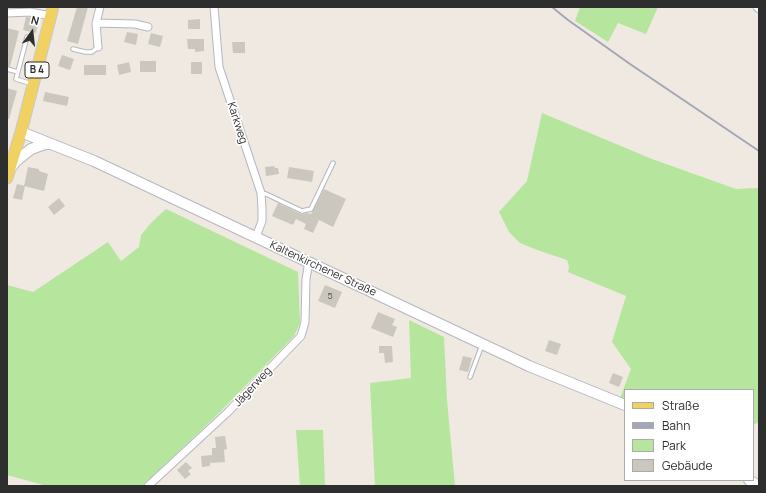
<!DOCTYPE html>
<html>
<head>
<meta charset="utf-8">
<style>
  body { margin:0 }
  #map { position:relative; width:766px; height:493px; overflow:hidden; background:#efe9e1; font-family:Manrope,sans-serif }
  canvas { display:block }
  .frame { position:absolute; inset:0; border:8px solid #2e2e2e; pointer-events:none }
  .legend { position:absolute; left:624px; top:389px; width:130px; height:92px; box-sizing:border-box; background:#fff; border:1px solid #ababab; margin:0; padding:5px 7px; list-style:none; font-size:12px; color:#2e2e2e }
  .legend li { display:flex; align-items:center; gap:8px; height:20px }
  .legend b { width:20px; border:1px solid #ababab }
  .north { position:absolute; left:12px; top:12px; width:40px; height:40px; -webkit-text-stroke:3px #fff; paint-order:stroke; rotate:15deg; font-size:11px; font-weight:700; line-height:16px; text-align:center; color:#2e2e2e }
  .north::after { content:''; display:block; margin:auto; width:14px; height:18px; background:#2e2e2e; clip-path:polygon(50% 0,100% 100%,50% 72%,0 100%) }
</style>
</head>
<body>
<div id="map">
<canvas width="766" height="493"></canvas>
<div class="frame"></div>
<ul class="legend">
<li><b style="height:5px;background:#f2d163"></b>Straße</li>
<li><b style="height:5px;background:#a3a6b8"></b>Bahn</li>
<li><b style="height:11px;background:#b6e59e"></b>Park</li>
<li><b style="height:11px;background:#cbc7bf"></b>Gebäude</li>
</ul>
<div class="north">N</div>
</div>
<script>
const context = document.querySelector('canvas').getContext('2d');
context.lineJoin = 'round';
function fill(path, color) { context.fillStyle = color; context.fill(path, 'evenodd'); }
const toPath = rows => new Path2D(rows.map(r => 'M' + r).join(''));
function strokePath(path, color, width, dash) { context.strokeStyle = color; context.lineWidth = width; context.lineCap = dash ? 'butt' : 'round'; context.setLineDash(dash || []); context.stroke(path); }
function label(font, color, halo, rows, align = 'center') {
  context.font = font + ' Manrope,sans-serif'; context.lineWidth = 3.5; context.setLineDash([]); context.textBaseline = 'middle'; context.strokeStyle = halo; context.fillStyle = color; for (const [text, x, y, turn = 0] of rows) {
    context.save(); context.translate(x, y); context.rotate((+turn || 0) * Math.PI / 180); context.textAlign = isNaN(turn) ? turn : align; if (halo) context.strokeText(text, 0, 0); context.fillText(text, 0, 0); context.restore();
  }
}
const green = toPath([
  [580,7,658,7,646,34,618,23,608,42,575,21],
  [542,113,652,159,736,189,759,188,759,422,753,425,753,390,625,390,625,400,620,398,631,369,612,342,626,296,568,272,569,267,567,260,537,250,520,243,509,232,499,212,527,181],
  [166,209,298,272,300,323,294,336,216,416,142,486,47,486,7,475,7,285,33,292,108,242,121,261,139,247,141,235,151,223],
  [409,320,444,337,447,400,455,486,375,486,370,383,411,378],
  [296,430,323,430,325,486,300,486]
]);
const building = toPath([
  [77,7,88,7,78,44,67,41],
  [26,17,39,19,36,33,23,30],
  [200,19,200,29,188,29,188,20],
  [7,28,19,31,10,67,7,66],
  [127,32,138,34,136,45,124,42],
  [151,33,163,36,160,47,148,44],
  [187,39,204,39,204,51,195,52,195,49,188,49],
  [232,42,245,42,245,53,233,53],
  [62,55,74,59,70,70,58,66],
  [140,61,156,61,156,72,140,72],
  [129,62,131,72,119,75,117,65],
  [191,62,202,62,202,74,191,74],
  [84,65,106,65,106,75,84,75],
  [7,88,17,91,9,119,7,119],
  [45,92,69,97,67,106,43,101],
  [274,166,275,168,278,168,279,174,266,176,265,167],
  [28,167,39,169,39,171,48,174,44,191,24,186],
  [289,167,314,171,312,182,287,178],
  [17,184,25,186,22,200,13,198],
  [324,189,346,199,333,227,319,220,313,233,304,229,306,224,296,219,293,225,272,216,278,203,301,214,308,213,311,214],
  [59,198,65,206,54,215,48,207],
  [325,285,342,292,335,308,318,301],
  [378,312,395,319,392,325,397,327,393,337,371,328],
  [549,340,561,344,557,355,545,351],
  [379,346,392,346,393,362,385,363,384,353,379,353],
  [463,356,472,358,468,372,459,370],
  [613,373,623,377,619,387,609,383],
  [225,436,227,449,224,450,225,462,210,463,210,466,202,467,201,456,212,455,212,448,216,448,215,437],
  [186,462,192,468,188,471,191,474,185,479,177,470]
]);
const service = toPath([
  [27,37,16,79,32,84],
  [73,49,85,52,92,52,98,47],
  [7,69,18,72],
  [261,193,266,194,302,211,311,209,333,163],
  [470,377,482,345]
]);
const minor = toPath([
  [214,7,219,67,261,193,262,209,262,221,256,237],
  [757,7,759,9],
  [7,13,30,12,51,16],
  [96,23,135,24,148,27],
  [98,47,96,23,100,7],
  [148,486,228,412,301,336,305,322,306,279,308,267,310,263]
]);
const secondary = toPath([
  [21,132,94,161,529,366,625,405],
  [10,169,16,161,31,149,45,144,51,144],
  [749,480,758,486]
]);
const primary = toPath([
  [7,178,21,132,53,7]
]);
const rail = toPath([
  [552,7,568,20,630,64,759,151]
]);
const numberNames = [
  ["5",330,296]
];
const shields = [
  [37,70,24]
];
const shieldNames = [
  ["B 4",37,70]
];
const streetNames = [
  ["Karkweg",237,123,72],
  ["Kaltenkirchener Straße",323,269,25],
  ["Jägerweg",253,387,-47]
];
fill(green, '#b6e59e');
fill(building, '#cbc7bf');
strokePath(service, '#b4b7c1', 5.5);
strokePath(minor, '#b4b7c1', 9);
strokePath(secondary, '#b4b7c1', 12);
strokePath(primary, '#c9c9c9', 13);
strokePath(service, '#fff', 3.5);
strokePath(minor, '#fff', 7);
strokePath(secondary, '#fff', 10);
strokePath(primary, '#f2d163', 11);
strokePath(rail, '#a3a6b8', 2);
label('9px', '#555452', null, numberNames);
for (const [x, y, w] of shields) { const box = new Path2D(); box.roundRect(x - w / 2, y - 8, w, 16, 3); context.fillStyle = '#fff'; context.fill(box); strokePath(box, '#2e2e2e', 1); }
label('bold 10px', '#2e2e2e', null, shieldNames);
label('11px', '#2e2e2e', '#fff', streetNames);
</script>
</body>
</html>
